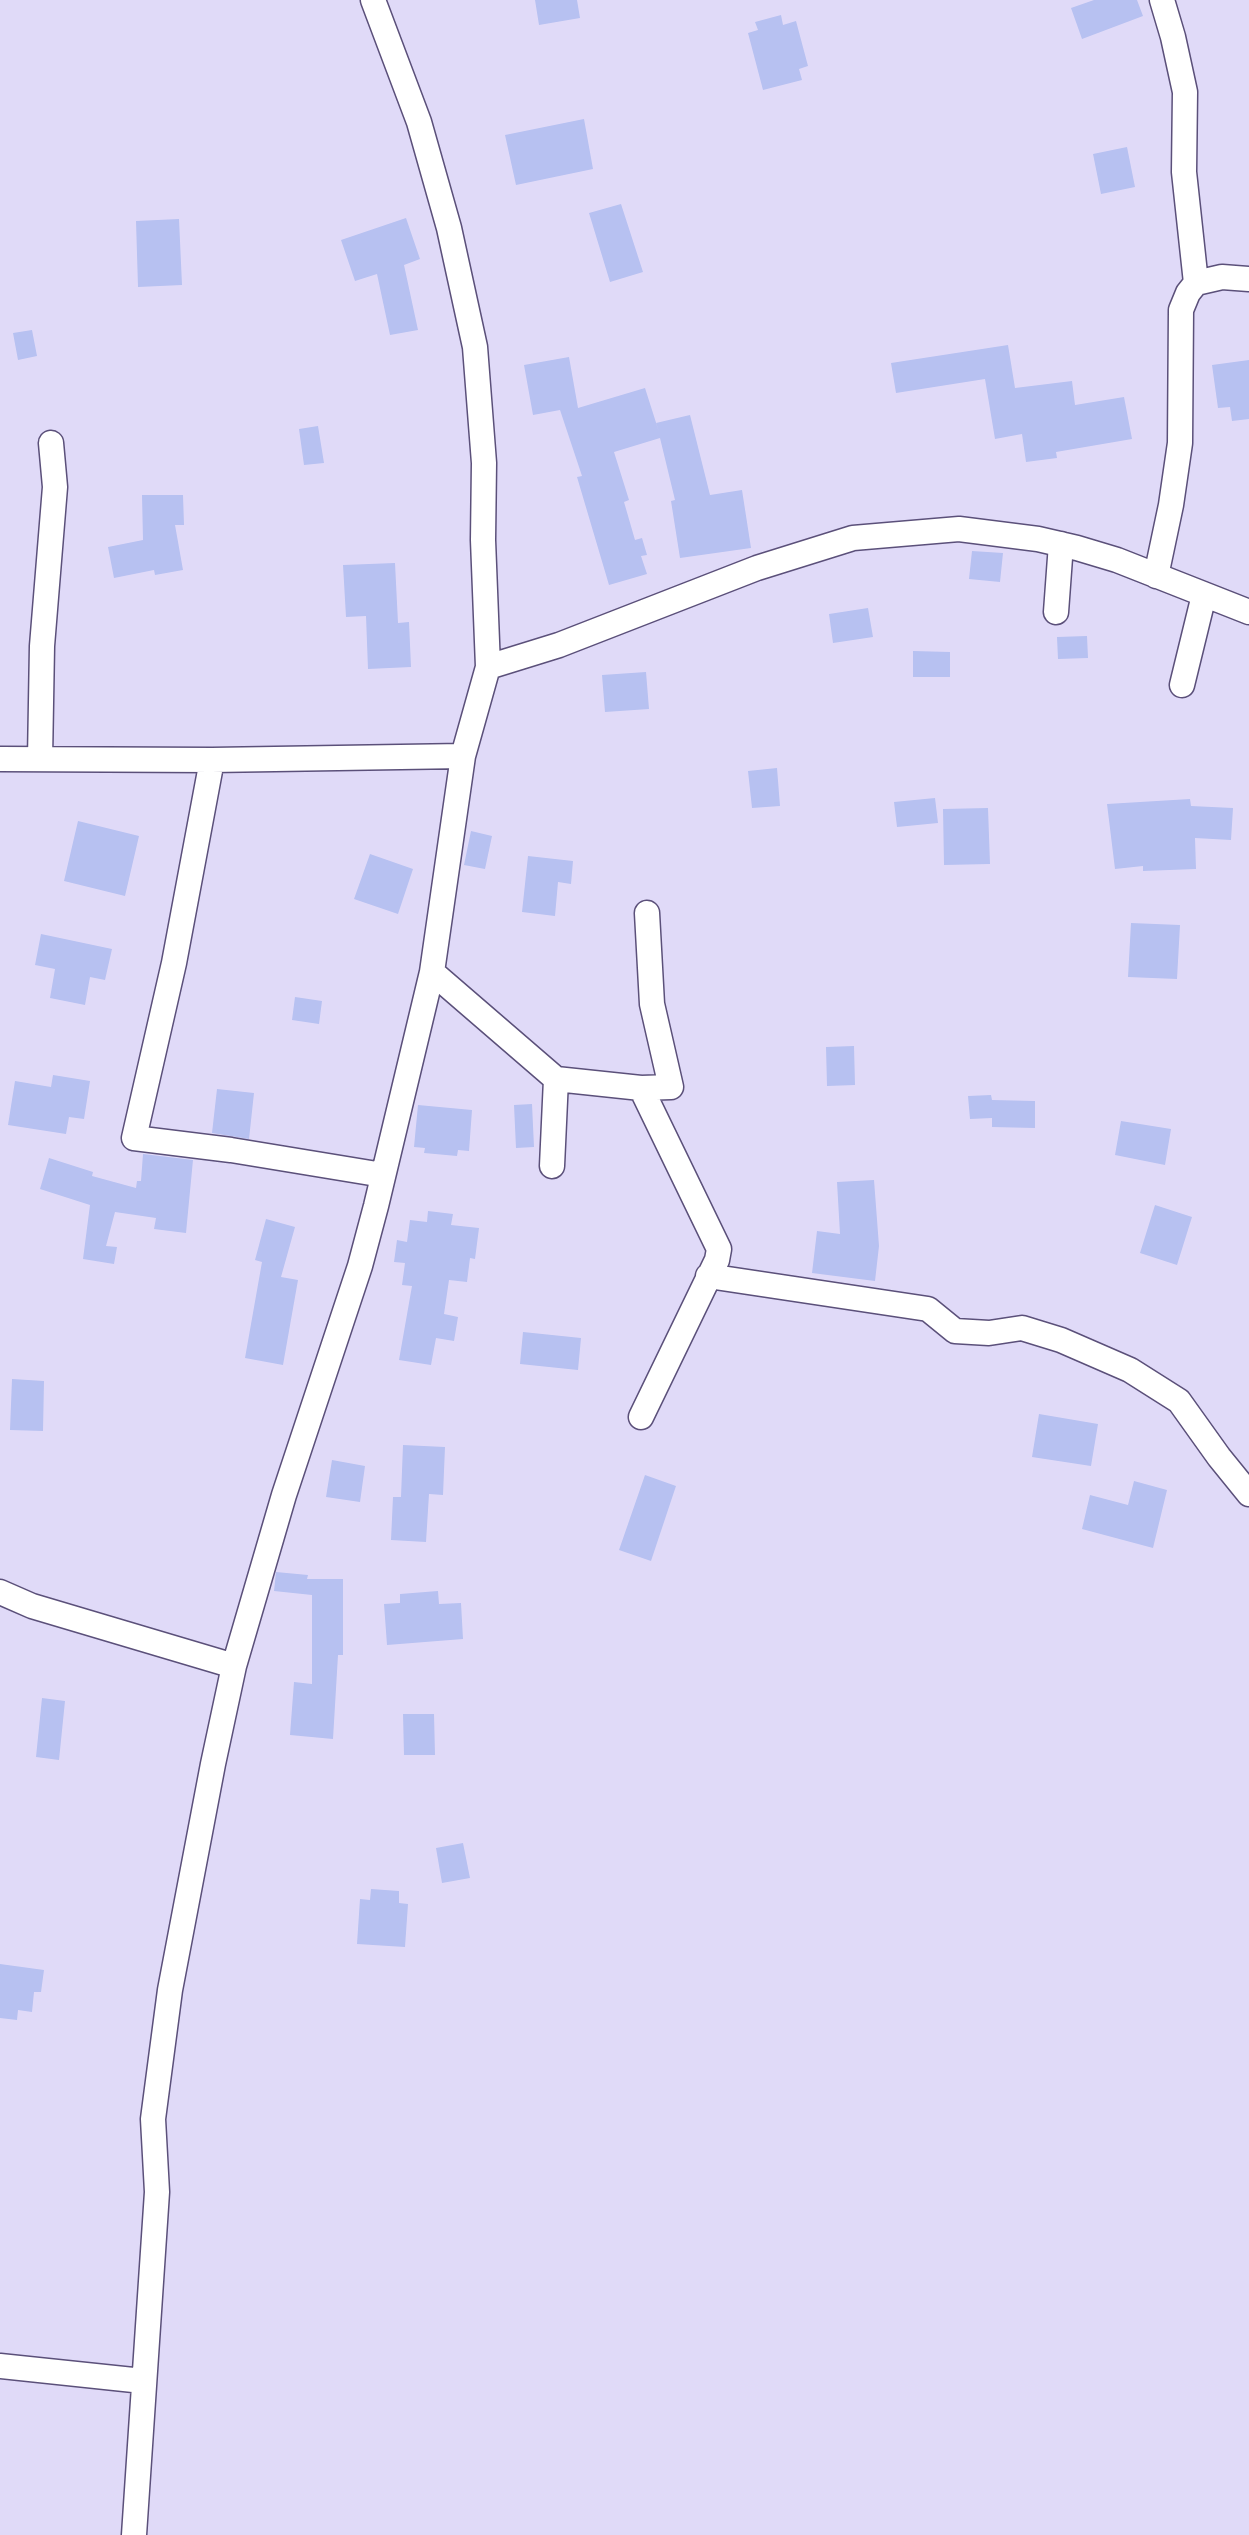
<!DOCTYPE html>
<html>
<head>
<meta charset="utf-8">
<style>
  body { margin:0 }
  canvas { display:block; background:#e0daf8 }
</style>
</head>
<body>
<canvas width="1249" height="2535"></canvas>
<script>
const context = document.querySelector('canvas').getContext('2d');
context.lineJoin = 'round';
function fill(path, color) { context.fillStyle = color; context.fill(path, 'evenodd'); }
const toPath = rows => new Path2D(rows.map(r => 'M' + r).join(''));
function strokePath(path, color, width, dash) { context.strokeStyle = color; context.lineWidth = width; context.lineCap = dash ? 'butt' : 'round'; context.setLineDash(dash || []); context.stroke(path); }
const building = toPath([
  [535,0,577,0,580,18,539,25],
  [1094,0,1137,0,1143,16,1082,39,1071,8],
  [781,15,783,25,796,21,808,66,799,69,802,80,763,90,748,33,758,30,755,22],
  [584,119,593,169,516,185,505,135],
  [1127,147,1135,187,1101,194,1093,154],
  [621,204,643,272,610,282,589,213],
  [406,218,420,259,404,265,418,330,390,335,377,274,355,281,341,240],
  [179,219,182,285,138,287,136,221],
  [32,330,37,356,18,360,13,333],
  [1008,345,1015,388,1072,381,1075,405,1124,397,1132,439,1056,452,1057,458,1026,462,1022,434,995,439,985,379,896,393,891,363],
  [569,357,578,408,645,388,659,432,656,423,690,415,710,495,742,490,751,548,680,558,671,501,675,500,660,438,614,452,629,500,624,502,635,540,642,538,647,555,641,556,647,574,609,585,577,477,582,476,560,410,533,415,524,365],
  [1249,360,1249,419,1232,421,1230,407,1218,408,1212,365],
  [318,426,324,463,304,465,299,429],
  [142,495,183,495,184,525,175,525,183,570,155,575,154,570,114,578,108,547,143,540],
  [972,551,1003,553,1000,582,969,579],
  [395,563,398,623,409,622,411,667,368,669,366,616,346,617,343,565],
  [868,608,873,637,833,643,829,614],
  [1087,636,1088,658,1058,659,1057,637],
  [913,651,950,652,950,677,913,677],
  [646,672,649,709,605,712,602,675],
  [777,768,780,806,752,808,748,771],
  [935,798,938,823,897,827,894,802],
  [1190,799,1191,806,1233,808,1231,840,1195,838,1196,869,1143,871,1143,866,1115,869,1107,804],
  [988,808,990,864,944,865,943,809],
  [78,821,139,836,125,896,64,881],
  [471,831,492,836,485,869,464,865],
  [370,854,413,869,398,914,354,899],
  [528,856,573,861,571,884,558,882,555,916,522,912],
  [1131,923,1180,925,1177,979,1128,977],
  [41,934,112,949,105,980,90,977,85,1005,50,998,55,969,35,965],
  [295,997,322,1001,319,1024,292,1020],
  [854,1046,855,1085,827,1086,826,1047],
  [53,1075,90,1081,84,1119,69,1117,66,1134,8,1125,15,1081,51,1087],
  [217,1089,254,1093,249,1139,212,1133],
  [991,1095,992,1100,1035,1101,1035,1128,992,1127,992,1118,970,1119,968,1096],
  [532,1104,534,1147,516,1148,514,1105],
  [418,1105,472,1110,469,1151,458,1150,457,1156,424,1153,425,1148,414,1147],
  [1121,1121,1171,1129,1165,1165,1115,1155],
  [143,1154,193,1160,186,1233,154,1229,156,1218,115,1212,106,1246,117,1247,114,1264,83,1259,90,1205,40,1189,49,1158,93,1172,92,1176,136,1188,137,1181,141,1181],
  [874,1180,879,1246,875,1281,812,1273,817,1231,840,1234,837,1182],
  [1155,1205,1192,1217,1177,1265,1140,1253],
  [428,1211,453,1214,451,1225,479,1228,475,1259,470,1258,467,1282,449,1280,444,1314,458,1317,454,1341,436,1338,431,1365,399,1360,412,1286,402,1285,405,1263,394,1262,397,1240,407,1242,410,1220,427,1222],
  [266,1219,295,1227,281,1277,298,1280,283,1365,245,1358,262,1262,255,1260],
  [523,1332,581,1338,578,1370,520,1364],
  [12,1379,44,1381,43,1431,10,1430],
  [1039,1414,1098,1424,1091,1466,1032,1457],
  [403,1445,445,1447,443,1495,429,1494,426,1542,391,1540,393,1497,401,1497],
  [332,1460,365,1466,360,1502,326,1497],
  [645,1475,676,1486,651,1561,619,1550],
  [1134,1481,1167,1490,1153,1548,1082,1529,1090,1495,1128,1505],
  [276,1572,308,1575,307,1579,343,1579,343,1655,338,1655,333,1739,290,1735,294,1682,312,1684,312,1595,274,1591],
  [438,1591,439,1604,461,1603,463,1639,387,1645,384,1604,400,1603,400,1594],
  [42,1698,65,1701,59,1760,36,1757],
  [403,1714,434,1714,435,1755,404,1755],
  [463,1843,470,1878,442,1883,436,1848],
  [371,1889,399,1891,399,1903,408,1904,405,1947,357,1944,360,1899,370,1900],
  [0,1964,44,1970,41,1992,34,1992,32,2012,18,2010,17,2020,0,2018]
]);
const minor = toPath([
  [1162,0,1173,37,1185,92,1184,172,1196,283],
  [1156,576,1171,505,1180,443,1181,310,1188,293,1196,283,1222,277,1249,279],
  [1056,612,1061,544],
  [488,667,559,645,757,568,853,538,959,529,1038,539,1077,548,1117,560,1249,612],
  [1182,685,1204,595],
  [0,759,212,760,463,756],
  [40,759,42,646,55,487,51,443],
  [212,760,174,963,134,1138,231,1150,383,1175],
  [432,972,556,1079,552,1166],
  [556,1079,641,1088,719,1249,717,1260,641,1417],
  [641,1088,671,1087,652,1004,647,913],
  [708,1276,928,1309,955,1331,989,1333,1022,1328,1061,1340,1130,1370,1179,1401,1219,1457,1249,1494],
  [0,1592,32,1606,234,1666],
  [0,2366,143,2381],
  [134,2535,157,2192,153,2119,170,1990,213,1764,234,1666,284,1495,360,1266,376,1206,432,972,463,756,488,667,483,540,484,463,475,347,449,228,419,122,373,0]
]);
fill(building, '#b7c1f1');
strokePath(minor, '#5b507a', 27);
strokePath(minor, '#fff', 24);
</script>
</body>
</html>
